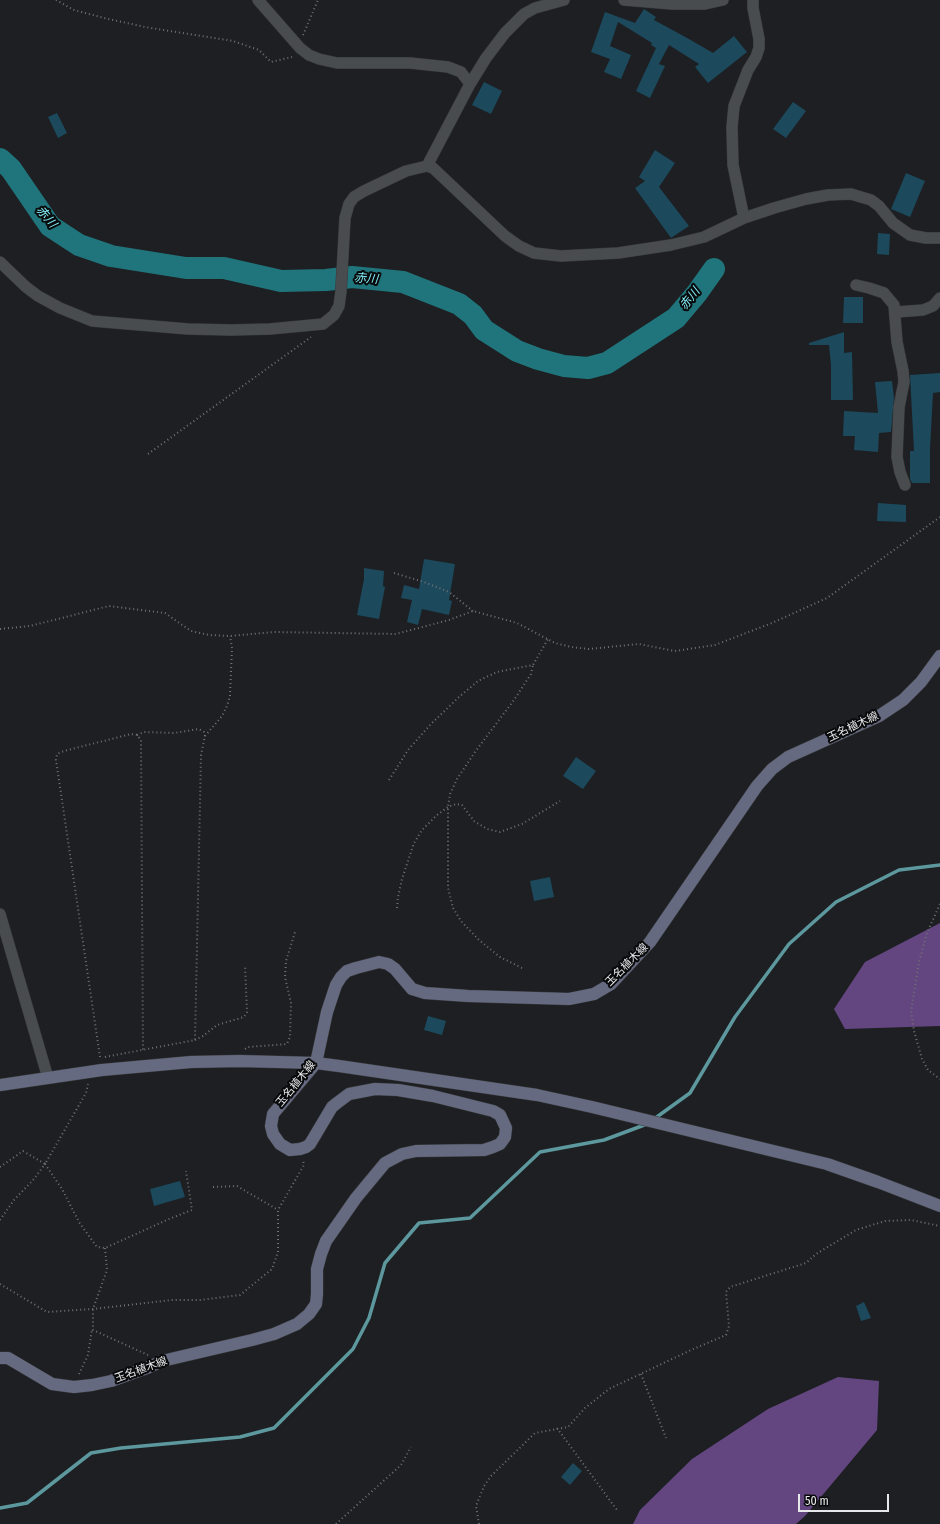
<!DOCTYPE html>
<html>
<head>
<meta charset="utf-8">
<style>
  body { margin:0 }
  #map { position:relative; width:940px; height:1524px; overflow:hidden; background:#1d1f22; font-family:"Fira Sans Condensed",sans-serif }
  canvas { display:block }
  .scale { position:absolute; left:798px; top:1494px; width:91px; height:18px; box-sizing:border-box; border:2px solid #e7e8ea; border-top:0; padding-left:5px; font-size:12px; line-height:14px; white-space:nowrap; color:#e7e8ea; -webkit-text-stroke:3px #08090a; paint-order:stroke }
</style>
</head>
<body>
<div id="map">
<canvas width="940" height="1524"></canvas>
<div class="scale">50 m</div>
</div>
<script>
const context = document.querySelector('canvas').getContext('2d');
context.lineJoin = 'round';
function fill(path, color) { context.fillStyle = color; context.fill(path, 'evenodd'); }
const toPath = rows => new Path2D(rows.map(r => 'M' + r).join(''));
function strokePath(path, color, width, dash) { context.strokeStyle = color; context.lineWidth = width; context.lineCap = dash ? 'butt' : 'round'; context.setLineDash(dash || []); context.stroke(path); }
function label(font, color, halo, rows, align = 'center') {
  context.font = font + ' "Fira Sans Condensed","Noto Sans JP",sans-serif'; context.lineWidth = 4; context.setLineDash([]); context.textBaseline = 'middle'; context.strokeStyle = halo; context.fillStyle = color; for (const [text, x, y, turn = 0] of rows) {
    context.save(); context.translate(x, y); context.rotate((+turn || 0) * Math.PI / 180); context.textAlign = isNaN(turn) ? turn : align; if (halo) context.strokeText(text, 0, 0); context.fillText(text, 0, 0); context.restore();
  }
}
const forest = toPath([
  [940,923,940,1026,845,1029,834,1009,865,962],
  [838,1377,879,1381,877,1430,805,1516,796,1524,633,1524,640,1510,692,1459,768,1409]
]);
const stream = toPath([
  [654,1119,690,1093,735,1017,789,944,836,902,899,870,940,865],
  [0,1508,27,1503,91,1453,121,1448,240,1437,274,1428,353,1349,369,1318,385,1263,419,1223,470,1218,540,1152,604,1140,647,1124]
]);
const river = toPath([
  [0,159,11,169,50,226,79,245,111,256,186,268,224,268,281,281,326,280,352,277,403,282,459,304,473,315,484,330,517,351,538,359,564,366,588,368,607,363,676,318,697,293,714,269]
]);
const building = toPath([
  [644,9,656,17,654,20,689,39,713,53,734,36,747,52,708,83,695,67,699,64,669,45,659,64,665,66,650,98,636,91,656,48,651,45,652,43,618,22,610,46,631,55,621,79,604,72,610,59,591,52,605,12,635,23],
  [484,82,502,91,491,114,472,105],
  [793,102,806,111,786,138,773,129],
  [57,113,67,133,58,138,48,117],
  [655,150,675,163,659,187,689,226,671,238,635,188,645,181,639,177],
  [906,173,925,181,910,217,891,209],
  [878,233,890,234,889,255,877,254],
  [844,297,863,297,863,323,843,323],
  [844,332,844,353,852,352,853,400,831,400,831,365,829,345,809,345,809,343],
  [940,373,940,392,933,393,930,449,930,483,912,483,910,479,910,451,914,451,910,375],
  [892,381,894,398,891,432,879,433,878,452,854,450,855,436,843,436,844,411,878,413,875,382],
  [878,503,906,505,906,522,877,521],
  [424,559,455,564,449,600,452,601,449,615,422,609,418,625,407,622,412,600,401,598,404,585,419,589],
  [364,568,384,571,383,586,385,587,379,619,357,615,364,579],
  [576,757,596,771,583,789,563,776],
  [550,877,554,897,534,901,530,881],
  [428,1016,446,1021,442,1035,424,1030],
  [180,1181,185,1197,154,1206,150,1189],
  [864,1302,871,1318,861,1321,856,1306],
  [573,1463,582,1471,570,1485,561,1477]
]);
const path = toPath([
  [56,0,74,10,104,18,145,27,233,41,259,50,271,62,292,57],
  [303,35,318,0],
  [148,454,311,337],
  [394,573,424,582,449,592,473,611],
  [0,629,30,626,109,606,165,613,191,631,209,635,230,636,274,632,396,634,449,620,473,611,517,623,555,643,571,647,589,649,639,644,675,651,715,645,772,623,827,598,940,517],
  [137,735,144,732,174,733,199,729,204,732,205,736],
  [389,780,408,750,431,724,459,697,478,681,497,672,533,665,548,639],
  [940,904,927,933,919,962,911,1011,914,1031,922,1059,928,1070,940,1079],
  [397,908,398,897,402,879,414,843,422,830,437,815,448,807,456,804,462,805,474,821,487,829,500,832,522,824,560,801],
  [522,968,500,957,479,940,461,921,453,908,448,888,448,807,450,794,457,779,475,752,514,700,531,674,533,665],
  [195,1040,203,1036,217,1025,244,1017,247,1012,245,965],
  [245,1049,248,1047,287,1044,290,1037,291,1003,285,977,286,961,295,932],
  [100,1057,56,760,57,754,64,751,131,734,137,735,141,740,143,1050],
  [105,1057,195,1040,201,755,205,736,222,716,227,706,230,696,232,648,230,636],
  [0,1167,23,1151,45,1164,86,1093,88,1084],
  [213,1187,237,1186,278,1210],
  [0,1220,14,1200,34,1179,45,1164,62,1189,79,1222,97,1247,105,1248,169,1219,192,1210,186,1171],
  [105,1248,107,1270,93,1309,93,1330,148,1355],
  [0,1284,47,1312,93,1309,172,1300,200,1300,240,1295,272,1269,278,1252,278,1210,304,1165,303,1160],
  [79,1374,88,1355,92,1329],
  [641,1374,666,1438],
  [557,1428,617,1510],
  [336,1524,401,1465,411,1447],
  [479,1524,476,1506,484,1486,491,1476,535,1433,568,1427,585,1408,609,1389,691,1350,726,1335,729,1326,726,1292,730,1287,806,1263,816,1254,856,1230,885,1221,911,1220,940,1226]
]);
const street = toPath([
  [258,0,300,48,309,55,319,59,337,63,410,63,448,67,461,72,470,84],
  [624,0,672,4,705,4,723,0],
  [427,166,470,84,486,58,505,33,524,14,535,8,564,0],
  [744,218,733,165,732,127,734,106,748,70,756,57,759,48,759,39,753,8,753,0],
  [0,262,26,287,38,296,60,308,92,321,188,329,231,330,270,329,323,324,334,315,339,306,341,291,345,218,349,204,354,197,364,191,406,171,427,166,433,168,505,236,519,246,534,253,561,256,618,253,671,245,704,237,744,218,774,208,806,199,828,195,851,194,871,200,879,206,893,223,910,235,926,238,940,238],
  [856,285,869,288,884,293,894,305,897,342,903,371,904,382,899,407,897,457,900,472,905,485],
  [896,312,923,310,933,306,940,298],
  [0,914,48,1078]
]);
const secondary = toPath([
  [0,1085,102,1070,191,1062,240,1061,316,1063,339,1066,537,1095,592,1107,827,1164,878,1182,940,1206],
  [0,1358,8,1358,52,1384,74,1387,92,1385,111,1381,147,1368,162,1361,252,1340,274,1334,297,1324,309,1314,316,1304,317,1294,317,1269,321,1254,326,1241,356,1198,385,1163,402,1154,416,1151,484,1150,493,1147,500,1144,505,1137,506,1128,500,1115,493,1111,433,1096,398,1090,375,1089,349,1094,337,1103,332,1107,310,1144,306,1147,300,1149,290,1150,280,1144,273,1134,271,1126,273,1114,316,1063,327,1012,336,985,341,977,347,971,356,968,379,962,388,964,395,969,412,989,425,993,468,996,569,999,594,994,611,984,650,942,757,786,772,769,788,757,879,716,903,700,921,682,940,656]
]);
const streetNames = [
  ["玉名植木線",853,727,-25],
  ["玉名植木線",627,965,-45],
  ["玉名植木線",296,1084,-51],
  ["玉名植木線",141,1370,-20]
];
const waterNames = [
  ["赤川",46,217,50],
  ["赤川",366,279,5],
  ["赤川",690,299,-52]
];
fill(forest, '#634680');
strokePath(stream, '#5c989d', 3.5);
strokePath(river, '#20757c', 22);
fill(building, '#1c495c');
strokePath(street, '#383a3c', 12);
strokePath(secondary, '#383a3c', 13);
strokePath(path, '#717275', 2, [1, 3]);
strokePath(street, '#494c4f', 11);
strokePath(secondary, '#666a80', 12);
label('11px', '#e7e8ea', '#08090a', streetNames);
label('italic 12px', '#83f1fb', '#08090a', waterNames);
</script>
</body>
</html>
